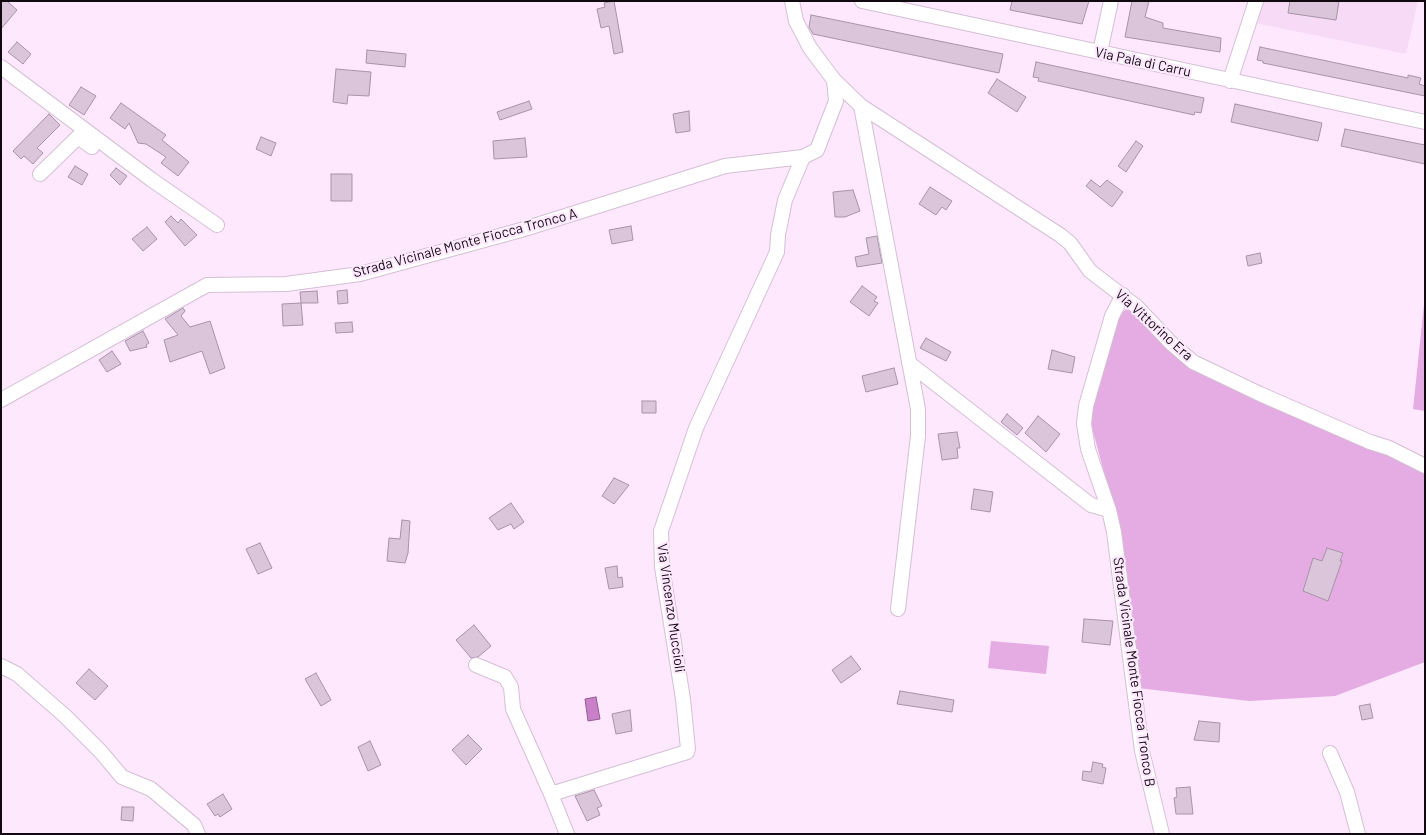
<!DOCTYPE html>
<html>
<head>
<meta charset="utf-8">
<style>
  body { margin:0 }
  #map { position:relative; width:1426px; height:835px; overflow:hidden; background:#fee8fe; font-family:Barlow,sans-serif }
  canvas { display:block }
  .frame { position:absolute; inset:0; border:2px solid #100910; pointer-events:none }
</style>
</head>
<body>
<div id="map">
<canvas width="1426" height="835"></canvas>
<div class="frame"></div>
</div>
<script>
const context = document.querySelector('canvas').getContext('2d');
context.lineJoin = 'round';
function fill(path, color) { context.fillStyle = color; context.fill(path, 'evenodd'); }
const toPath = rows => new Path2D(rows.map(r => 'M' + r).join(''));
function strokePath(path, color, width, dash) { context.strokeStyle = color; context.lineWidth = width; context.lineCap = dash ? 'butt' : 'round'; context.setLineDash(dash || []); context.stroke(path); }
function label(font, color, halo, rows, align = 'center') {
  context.font = font + ' Barlow,sans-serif'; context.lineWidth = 4.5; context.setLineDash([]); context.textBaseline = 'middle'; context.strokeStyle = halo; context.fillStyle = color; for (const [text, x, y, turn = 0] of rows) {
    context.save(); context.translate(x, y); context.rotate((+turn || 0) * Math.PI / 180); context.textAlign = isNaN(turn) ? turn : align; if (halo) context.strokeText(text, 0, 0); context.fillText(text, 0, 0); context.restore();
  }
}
const built = toPath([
  [1263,1,1418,1,1406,54,1255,23]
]);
const green = toPath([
  [1425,295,1425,411,1413,409],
  [1132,305,1197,364,1425,467,1425,662,1335,696,1249,701,1138,688,1116,517,1090,420,1112,320],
  [991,641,1049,646,1046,674,988,668]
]);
const water = toPath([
  [596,697,600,719,588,721,585,699,596,697]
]);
const building = toPath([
  [1,1,7,1,17,10,1,29,1,1],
  [614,1,623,52,614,54,609,26,601,28,597,9,605,7,604,3,614,1],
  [1012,1,1089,1,1082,24,1010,10,1012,1],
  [1132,1,1149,1,1145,17,1163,23,1163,28,1221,38,1220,52,1125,37,1132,1],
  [1290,1,1339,1,1336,20,1288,13,1290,1],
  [811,15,1003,54,999,73,813,34,809,27,811,15],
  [17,42,31,54,23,64,8,52,17,42],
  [1260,47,1408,78,1408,75,1421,78,1419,84,1425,86,1425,96,1263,63,1263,61,1257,60,1260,47],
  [367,50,406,54,405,67,366,63,367,50],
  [1036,62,1204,98,1201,113,1195,112,1194,115,1038,81,1039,78,1033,77,1036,62],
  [336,69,371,72,369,96,348,95,347,104,333,102,336,69],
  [997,79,1026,97,1017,112,988,93,997,79],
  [81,87,96,96,84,115,69,105,81,87],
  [529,101,532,109,500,120,497,112,529,101],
  [121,103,166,135,162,140,189,162,178,176,161,163,166,157,146,144,138,143,129,123,125,129,110,118,121,103],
  [1235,104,1322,123,1318,141,1231,122,1235,104],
  [689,111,690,131,676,133,673,114,689,111],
  [49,114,60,125,37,148,43,153,33,164,24,156,21,159,13,151,49,114],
  [1345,129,1425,145,1425,164,1341,146,1345,129],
  [261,137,276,143,271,156,256,149,261,137],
  [525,138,527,157,494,159,493,141,525,138],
  [1136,141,1143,146,1126,172,1118,166,1136,141],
  [75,166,88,174,82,185,68,177,75,166],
  [116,168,127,176,120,185,110,175,116,168],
  [331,174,352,174,352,201,331,201,331,174],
  [1091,180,1100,187,1107,180,1123,192,1112,207,1086,186,1091,180],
  [930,187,952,201,946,210,942,207,936,215,919,204,930,187],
  [853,190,860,211,845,217,835,217,833,192,853,190],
  [171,216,178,223,181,219,197,235,185,246,165,222,171,216],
  [631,226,633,240,612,244,609,230,631,226],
  [147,227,157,239,143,251,132,239,147,227],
  [877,236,882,263,857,267,855,257,869,254,866,238,877,236],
  [1260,253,1262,263,1248,266,1246,256,1260,253],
  [862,286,877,297,874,301,878,303,869,316,850,302,862,286],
  [347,290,348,303,338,304,337,291,347,290],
  [317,291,318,303,301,303,303,325,283,326,282,304,301,303,300,292,317,291],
  [183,308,185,311,181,316,190,327,210,321,225,368,210,374,202,351,170,362,164,340,178,335,165,319,183,308],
  [352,322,353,332,336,333,335,323,352,322],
  [143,331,149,343,146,345,147,347,130,351,125,341,143,331],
  [926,338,951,352,946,361,920,348,926,338],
  [1052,350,1075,357,1072,373,1048,369,1052,350],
  [112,351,121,364,107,372,99,360,112,351],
  [894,368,898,384,866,392,862,376,894,368],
  [642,401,656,401,656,413,642,413,642,401],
  [1007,414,1023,428,1017,435,1001,422,1007,414],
  [1038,416,1060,434,1046,452,1025,433,1038,416],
  [957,432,960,448,957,448,958,458,942,460,938,434,957,432],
  [614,478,629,485,614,504,602,496,614,478],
  [974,489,993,492,990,512,971,509,974,489],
  [511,503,524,522,514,529,511,524,498,530,489,518,511,503],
  [402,520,410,521,408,553,405,563,387,561,389,538,400,539,402,520],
  [260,543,272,568,258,574,246,549,260,543],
  [1327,548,1343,553,1340,561,1342,561,1328,601,1303,591,1313,558,1322,561,1327,548],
  [617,566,618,578,622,577,623,587,609,589,605,568,617,566],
  [1084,619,1113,621,1110,645,1082,642,1084,619],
  [474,625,491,646,478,657,471,658,456,640,474,625],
  [851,656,861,669,841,683,832,670,851,656],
  [89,669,108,686,95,700,76,683,89,669],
  [316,673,331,700,321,706,305,679,316,673],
  [900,691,954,700,952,712,897,704,900,691],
  [1370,704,1373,718,1362,720,1359,706,1370,704],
  [630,710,632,731,616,734,612,714,630,710],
  [1199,721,1220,723,1219,742,1194,740,1199,721],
  [468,735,482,749,466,765,452,750,468,735],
  [370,741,381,765,368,771,358,747,370,741],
  [1093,762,1103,764,1102,767,1106,768,1103,784,1082,780,1083,771,1091,772,1093,762],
  [1190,787,1193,814,1176,814,1174,798,1177,797,1176,788,1190,787],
  [594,790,602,806,597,808,600,815,587,821,575,796,594,790],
  [223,794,232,809,220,817,218,814,215,816,207,804,223,794],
  [122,807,134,807,133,821,121,820,122,807]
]);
const minor = toPath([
  [792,1,796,21,810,48,834,80,861,106,1060,235,1070,243,1090,271,1137,307,1171,343,1193,362,1260,394,1370,442,1389,448,1425,466],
  [862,1,1425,122],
  [1100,52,1111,1],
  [1,67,152,180,217,225],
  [1230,81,1256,1],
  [861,106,918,409,918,436,898,609],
  [40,174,78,137,92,147],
  [1123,295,1112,316,1086,406,1084,424,1088,449,1109,510,1114,532,1142,751,1162,834],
  [909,363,1091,505,1109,510],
  [1,400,207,285,286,284,360,274,521,230,725,166,803,157,817,150,836,101,834,80],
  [476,665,505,677,511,687,513,709,551,794],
  [1,666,17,674,65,716,101,752,122,777,151,789,194,825,198,834],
  [1330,753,1347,792,1358,834],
  [567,834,551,794,687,752,688,749,683,699,662,567,661,531,696,428,777,252,778,235,785,200,803,157]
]);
const streetNames = [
  ["Via Pala di Carru",1143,62,12],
  ["Strada Vicinale Monte Fiocca Tronco A",465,243,-15],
  ["Via Vittorino Era",1154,325,42],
  ["Via Vincenzo Muccioli",671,608,82],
  ["Strada Vicinale Monte Fiocca Tronco B",1134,672,82]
];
fill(built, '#f7dbf6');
fill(green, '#e4ace3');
fill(water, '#c980c9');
strokePath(water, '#925c92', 1);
fill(building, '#dbc5da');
strokePath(building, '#a793a7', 1);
strokePath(minor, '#d4bfd4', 16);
strokePath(minor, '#fff', 14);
label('14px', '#100910', '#fee8fe', streetNames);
</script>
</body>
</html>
